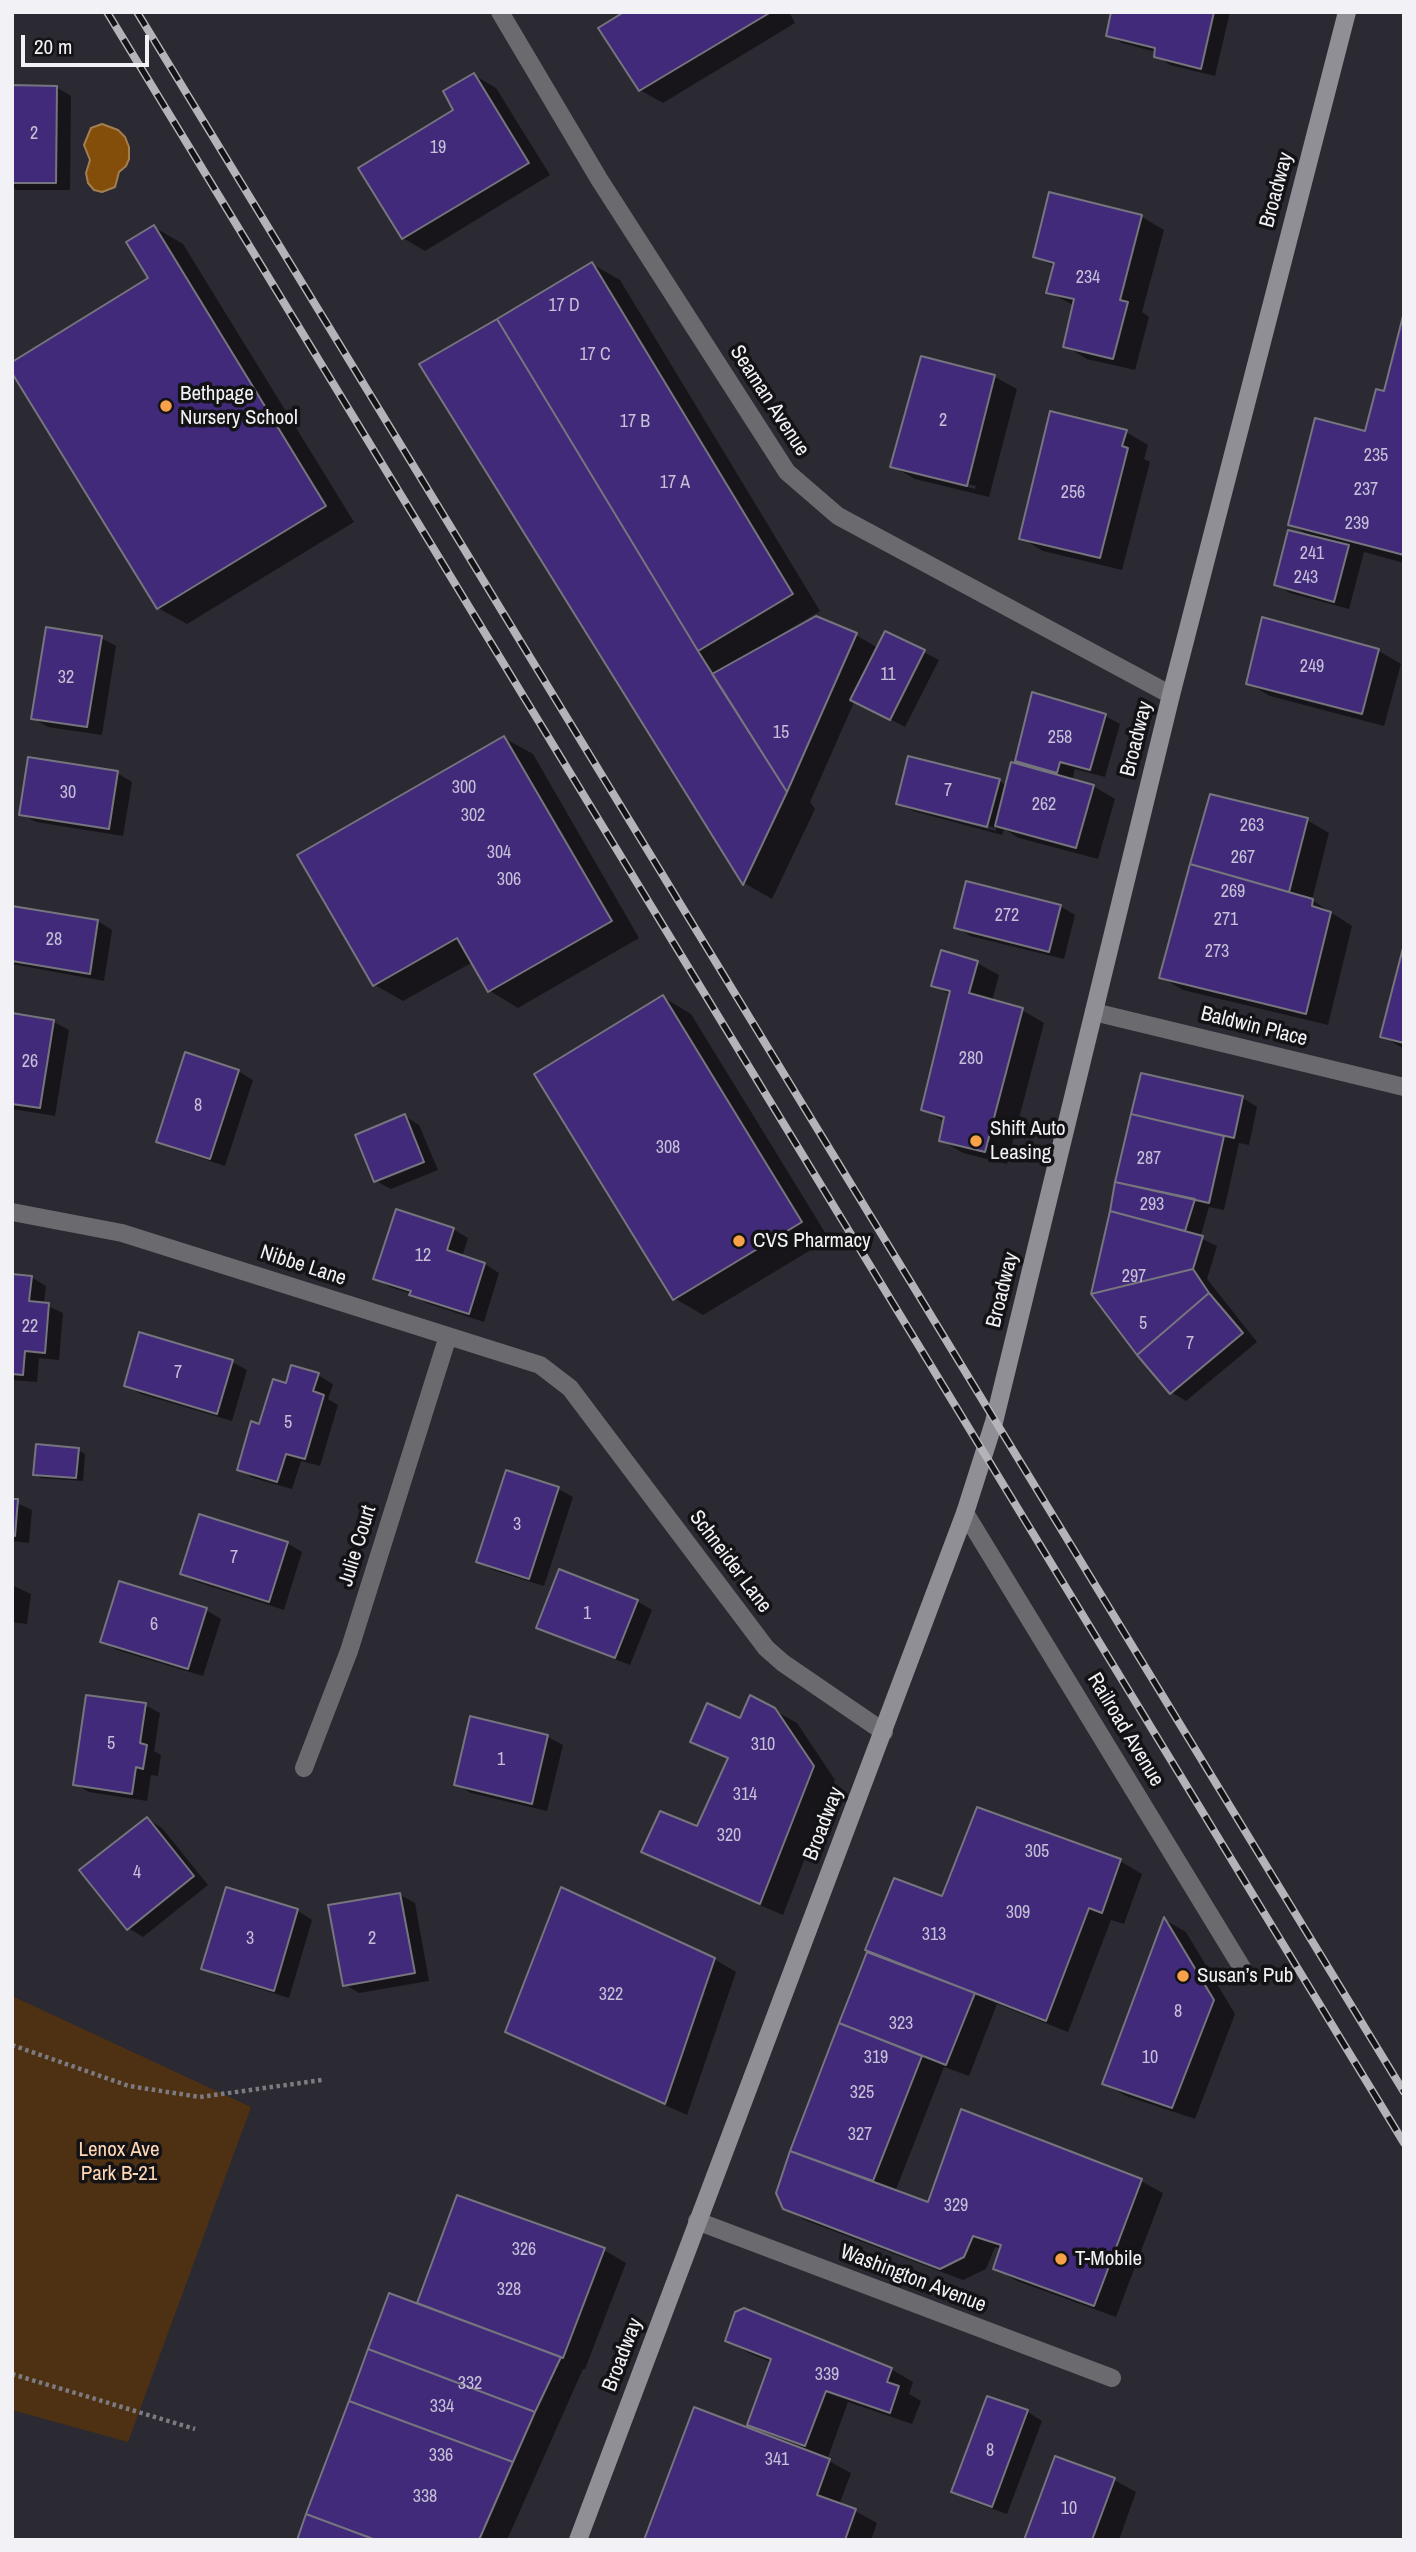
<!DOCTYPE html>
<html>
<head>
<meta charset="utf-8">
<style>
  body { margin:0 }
  #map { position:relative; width:1416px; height:2552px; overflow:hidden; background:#2b2932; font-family:"Archivo Narrow",sans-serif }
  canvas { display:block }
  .frame { position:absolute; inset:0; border:14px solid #f1f1f6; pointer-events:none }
  .scale { position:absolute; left:21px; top:35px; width:128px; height:32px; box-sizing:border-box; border:4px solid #f1f1f6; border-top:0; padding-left:9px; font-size:21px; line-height:24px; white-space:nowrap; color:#f1f1f6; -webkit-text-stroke:5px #131316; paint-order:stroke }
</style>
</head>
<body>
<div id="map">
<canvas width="1416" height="2552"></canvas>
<div class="frame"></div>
<div class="scale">20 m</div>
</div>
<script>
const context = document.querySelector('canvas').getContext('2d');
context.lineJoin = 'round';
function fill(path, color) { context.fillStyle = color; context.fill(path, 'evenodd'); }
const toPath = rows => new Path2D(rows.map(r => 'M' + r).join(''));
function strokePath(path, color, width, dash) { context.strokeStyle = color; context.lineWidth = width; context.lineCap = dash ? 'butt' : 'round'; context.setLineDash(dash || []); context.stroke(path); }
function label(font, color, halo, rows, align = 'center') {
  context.font = font + ' "Archivo Narrow",sans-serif'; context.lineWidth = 7; context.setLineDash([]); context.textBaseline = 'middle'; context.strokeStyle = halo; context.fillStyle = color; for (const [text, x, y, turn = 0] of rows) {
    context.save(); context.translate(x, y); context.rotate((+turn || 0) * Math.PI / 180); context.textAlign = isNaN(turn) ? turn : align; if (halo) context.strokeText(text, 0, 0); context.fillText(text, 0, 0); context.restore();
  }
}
const green = toPath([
  [12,1996,251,2107,128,2442,12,2410]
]);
const water = toPath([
  [102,124,118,130,125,137,129,147,129,159,126,166,119,172,115,187,102,192,94,190,88,183,86,173,90,160,84,145,91,128,102,124]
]);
const shadow = toPath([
  [627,12,789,12,795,23,663,103,640,90,601,28],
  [1113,12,1230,12,1215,76,1170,65,1156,56,1156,52,1122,43,1108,35],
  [474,75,496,88,550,175,425,251,403,238,456,110],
  [12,87,56,87,71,96,70,190,17,190,12,188],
  [1050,194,1142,217,1164,230,1142,312,1149,317,1135,370,1087,359,1065,346,1075,306,1048,292,1055,267,1035,256],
  [154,227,183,244,354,522,187,624,158,608,151,279],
  [592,264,620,280,820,611,773,639,774,642,856,635,878,648,886,633,939,660,905,727,855,700,810,802,815,809,772,899,744,883,421,365],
  [1404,319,1404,563,1364,552,1349,609,1290,593,1276,584,1310,536,1290,524,1366,433,1386,393],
  [922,358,995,377,1017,389,989,497,915,479,892,466],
  [914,471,976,486,975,489,914,474],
  [1126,432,1148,445,1144,459,1150,462,1122,570,1043,551,1021,538],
  [1263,619,1379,651,1401,664,1384,726,1270,696,1248,683],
  [101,638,116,646,102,735,48,727,33,718],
  [1105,716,1120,724,1105,777,1075,769,1072,781,1093,786,1115,799,1098,859,1019,838,1004,829,1002,835,913,811,898,803,999,781,1007,786,1030,768,1017,761],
  [911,806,996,828,996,831,911,809],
  [504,738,533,754,639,938,518,1008,490,991,473,962,403,1001,375,985],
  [117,773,132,782,123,836,36,822,21,814],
  [1211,796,1307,820,1329,833,1312,900,1352,926,1328,1025,1183,990,1161,977],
  [1060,906,1075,915,1064,959,970,936,956,927],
  [12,908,98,921,112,930,104,981,12,964],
  [1404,951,1404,1049,1382,1036],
  [977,963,999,975,992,1001,1022,1010,1044,1023,1007,1164,963,1153,941,1140,945,1122,923,1109,951,995,933,985],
  [663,997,691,1014,829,1239,703,1315,674,1298],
  [12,1015,54,1022,69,1030,55,1116,12,1109],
  [238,1071,253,1080,225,1166,173,1149,158,1141],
  [1142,1075,1243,1098,1257,1107,1249,1145,1239,1143,1224,1210,1209,1207,1200,1238,1217,1246,1207,1279,1257,1342,1186,1401,1171,1392,1093,1293],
  [405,1116,419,1125,438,1170,391,1189,376,1181],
  [453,1229,468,1238,462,1257,485,1264,499,1273,484,1322,426,1303,412,1294,390,1287,375,1278],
  [12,1276,31,1277,46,1286,44,1304,63,1313,59,1360,39,1358,37,1382,12,1380],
  [232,1362,247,1370,232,1421,141,1394,126,1385],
  [318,1375,333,1384,328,1399,338,1405,320,1466,301,1461,292,1489,253,1478,239,1469,261,1426,287,1385],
  [78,1450,85,1454,83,1481,41,1478,35,1474],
  [558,1489,573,1497,544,1586,493,1570,478,1561],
  [12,1501,32,1510,29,1543,12,1541],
  [287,1543,302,1552,284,1610,197,1582,182,1574],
  [12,1585,31,1594,27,1624,12,1622],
  [637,1601,652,1610,630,1665,553,1635,539,1627],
  [206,1610,221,1619,203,1676,117,1650,102,1641],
  [145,1705,160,1713,154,1751,161,1755,158,1776,151,1775,147,1801,89,1792,75,1784],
  [774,1710,797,1723,835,1780,783,1915,665,1864,643,1851,698,1829,729,1760,693,1741],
  [472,1718,548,1737,563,1745,547,1811,471,1793,456,1784],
  [147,1819,162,1828,208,1885,143,1937,128,1928],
  [1120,1861,1142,1874,1124,1924,1111,1920,1068,2032,997,2004,969,2076,944,2067,895,2192,929,2204,1141,2181,1163,2193,1116,2317,1017,2281,995,2268,1002,2249,995,2247,986,2269,963,2280,807,2221,784,2208,778,2193,869,1951,943,1898],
  [227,1890,298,1911,312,1920,289,1998,218,1976,203,1968],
  [400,1895,415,1903,429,1981,359,1993,344,1984],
  [1165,1920,1186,1932,1235,2014,1195,2119,1126,2096,1104,2083],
  [714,1959,736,1972,687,2115,529,2044,507,2032],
  [458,2197,604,2250,626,2263,585,2369,583,2369,507,2540,299,2540,418,2305],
  [727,2341,891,2369,913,2382,909,2394,921,2401,912,2424,848,2402,827,2460,851,2473,839,2505,855,2511,877,2523,871,2540,646,2540,770,2436,749,2424,771,2362,749,2353],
  [988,2399,1028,2412,1042,2421,1007,2514,968,2500,953,2492],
  [1114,2480,1136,2492,1119,2540,1026,2540]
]);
const building = toPath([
  [624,12,771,12,639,91,598,28,624,12],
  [1111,12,1214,12,1201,69,1154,57,1155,48,1106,36,1111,12],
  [474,73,529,163,402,239,358,168,453,110,443,91,474,73],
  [12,85,57,86,56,183,12,183,12,85],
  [1049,192,1142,215,1120,300,1128,302,1113,359,1063,347,1074,299,1046,293,1054,263,1033,257,1049,192],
  [154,225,326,506,157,609,12,373,12,362,148,278,126,242,154,225],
  [592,262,793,594,698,651,497,319,592,262],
  [1404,312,1404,555,1288,525,1315,418,1365,431,1376,389,1384,391,1404,312],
  [497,319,698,651,787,792,743,885,419,364,497,319],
  [921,356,995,375,967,486,890,467,921,356],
  [1050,411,1127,430,1122,446,1128,448,1100,558,1019,539,1050,411],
  [1288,530,1349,545,1334,602,1274,585,1288,530],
  [816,616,857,633,787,792,712,674,816,616],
  [1262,617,1379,649,1362,714,1246,684,1262,617],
  [46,627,102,636,87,727,31,719,46,627],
  [885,631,925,650,890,720,850,700,885,631],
  [1032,692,1106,714,1090,770,1060,762,1057,773,1015,761,1032,692],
  [504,736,612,921,488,992,457,938,373,986,297,855,504,736],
  [908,756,1000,779,987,827,896,804,908,756],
  [28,757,118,771,109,829,19,815,28,757],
  [1011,762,1094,785,1076,848,995,826,1011,762],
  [1210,794,1308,818,1289,892,1190,864,1210,794],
  [1190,864,1313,899,1312,906,1331,912,1306,1014,1159,978,1190,864],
  [966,881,1061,905,1049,952,954,928,966,881],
  [12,906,98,920,90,974,12,961,12,906],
  [1404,944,1404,1043,1380,1037,1404,944],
  [941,950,978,961,969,993,1023,1008,985,1152,939,1141,944,1117,921,1110,950,991,931,986,941,950],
  [663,995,802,1222,673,1300,534,1074,663,995],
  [12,1013,54,1020,40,1108,12,1104,12,1013],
  [185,1052,239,1070,210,1159,156,1142,185,1052],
  [1141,1073,1243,1096,1234,1138,1131,1114,1141,1073],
  [405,1114,424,1162,374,1182,355,1135,405,1114],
  [1131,1114,1224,1136,1209,1203,1115,1182,1131,1114],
  [1115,1182,1195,1199,1185,1231,1110,1211,1115,1182],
  [396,1209,454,1228,447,1250,485,1263,469,1314,409,1295,411,1291,373,1279,396,1209],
  [1110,1211,1203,1236,1193,1269,1091,1294,1110,1211],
  [1193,1269,1209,1293,1137,1355,1091,1294,1193,1269],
  [12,1274,32,1276,29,1301,49,1303,45,1353,25,1351,23,1375,12,1374,12,1274],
  [1209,1293,1243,1333,1170,1394,1137,1355,1209,1293],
  [139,1332,233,1360,217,1414,124,1386,139,1332],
  [291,1365,319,1373,313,1391,324,1395,305,1459,286,1454,277,1482,237,1470,251,1421,259,1424,273,1379,286,1383,291,1365],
  [36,1444,79,1448,76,1478,33,1475,36,1444],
  [506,1470,559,1487,529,1579,476,1562,506,1470],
  [12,1499,18,1499,15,1536,12,1535,12,1499],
  [199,1514,288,1542,269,1602,180,1574,199,1514],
  [559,1569,638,1600,615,1658,536,1628,559,1569],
  [119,1581,207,1608,188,1669,100,1642,119,1581],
  [86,1695,146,1703,140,1743,147,1745,143,1769,136,1767,132,1794,73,1785,86,1695],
  [750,1695,775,1708,814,1766,760,1904,641,1852,660,1811,697,1826,728,1758,690,1742,707,1703,740,1718,750,1695],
  [470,1716,548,1735,532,1804,454,1785,470,1716],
  [977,1807,1121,1859,1102,1913,1089,1908,1046,2021,865,1950,894,1878,942,1896,977,1807],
  [147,1817,194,1876,127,1930,79,1870,147,1817],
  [226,1887,298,1909,274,1991,201,1969,226,1887],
  [561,1887,715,1958,665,2104,505,2032,561,1887],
  [400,1893,415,1973,343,1986,328,1905,400,1893],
  [1164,1917,1214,2000,1172,2108,1102,2084,1164,1917],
  [867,1952,975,1993,946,2065,839,2023,867,1952],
  [839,2023,922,2056,873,2181,790,2151,839,2023],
  [961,2109,1142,2179,1094,2306,993,2269,1001,2245,973,2236,964,2257,940,2269,783,2209,776,2193,790,2151,928,2202,961,2109],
  [457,2195,605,2248,563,2358,417,2303,457,2195],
  [389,2293,561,2357,535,2412,368,2349,389,2293],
  [744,2308,892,2368,887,2382,899,2386,890,2413,826,2391,805,2446,747,2425,771,2359,725,2341,735,2312,744,2308],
  [368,2349,535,2412,513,2462,349,2401,368,2349],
  [987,2396,1028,2410,992,2507,951,2492,987,2396],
  [349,2401,513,2462,479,2540,376,2540,306,2514,349,2401],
  [694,2407,830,2459,817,2495,856,2509,845,2540,644,2540,694,2407],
  [1055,2456,1115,2478,1092,2540,1024,2540,1055,2456],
  [306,2514,376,2540,297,2540,306,2514]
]);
const path = toPath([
  [12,2045,129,2086,200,2097,322,2080],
  [12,2374,195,2429]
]);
const street = toPath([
  [500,12,599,179,787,472,838,516,1171,695],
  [1094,1012,1404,1087],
  [12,1212,122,1233,540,1365,570,1388,766,1648,783,1663,884,1732],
  [965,1513,1244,1971],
  [304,1768,349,1651,448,1336],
  [697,2221,1112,2378]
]);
const secondary = toPath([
  [578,2540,965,1513,994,1422,1171,695,1347,12]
]);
const rail = toPath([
  [107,12,1404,2143],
  [137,12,1404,2092]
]);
const markers = [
  [166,406,7,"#f7a149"],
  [976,1141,7,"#f7a149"],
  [739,1241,7,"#f7a149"],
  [1183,1976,7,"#f7a149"],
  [1061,2259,7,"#f7a149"]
];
const numberNames = [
  ["2",34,134],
  ["19",438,148],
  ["234",1088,278],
  ["17 D",564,306],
  ["17 C",595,355],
  ["2",943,421],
  ["17 B",635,422],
  ["235",1376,456],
  ["17 A",675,483],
  ["237",1366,490],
  ["256",1073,493],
  ["239",1357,524],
  ["241",1312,554],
  ["243",1306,578],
  ["249",1312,667],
  ["11",888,675],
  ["32",66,678],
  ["15",781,733],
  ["258",1060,738],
  ["300",464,788],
  ["7",948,791],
  ["30",68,793],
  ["262",1044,805],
  ["302",473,816],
  ["263",1252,826],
  ["304",499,853],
  ["267",1243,858],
  ["306",509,880],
  ["269",1233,892],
  ["272",1007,916],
  ["271",1226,920],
  ["28",54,940],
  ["273",1217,952],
  ["280",971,1059],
  ["26",30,1062],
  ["8",198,1106],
  ["308",668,1148],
  ["287",1149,1159],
  ["293",1152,1205],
  ["12",423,1256],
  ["297",1134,1277],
  ["5",1143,1324],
  ["22",30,1327],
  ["7",1190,1344],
  ["7",178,1373],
  ["5",288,1423],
  ["3",517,1525],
  ["7",234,1558],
  ["1",587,1614],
  ["6",154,1625],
  ["5",111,1744],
  ["310",763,1745],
  ["1",501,1760],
  ["314",745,1795],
  ["320",729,1836],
  ["305",1037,1852],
  ["4",137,1873],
  ["309",1018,1913],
  ["313",934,1935],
  ["3",250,1939],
  ["2",372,1939],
  ["322",611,1995],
  ["8",1178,2012],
  ["323",901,2024],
  ["319",876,2058],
  ["10",1150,2058],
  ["325",862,2093],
  ["327",860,2135],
  ["329",956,2206],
  ["326",524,2250],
  ["328",509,2290],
  ["339",827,2375],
  ["332",470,2384],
  ["334",442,2407],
  ["8",990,2451],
  ["336",441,2456],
  ["341",777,2460],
  ["338",425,2497],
  ["10",1069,2509]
];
const streetNames = [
  ["Broadway",1277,190,-75],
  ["Seaman Avenue",769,401,57],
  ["Broadway",1137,739,-76],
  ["Baldwin Place",1254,1027,14],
  ["Nibbe Lane",303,1266,18],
  ["Broadway",1003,1290,-76],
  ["Julie Court",358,1546,-73],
  ["Schneider Lane",730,1562,53],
  ["Railroad Avenue",1125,1730,59],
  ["Broadway",824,1824,-69],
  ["Washington Avenue",913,2279,21],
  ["Broadway",623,2355,-69]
];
const poiNames = [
  ["Bethpage",180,394],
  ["Nursery School",180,418],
  ["Shift Auto",990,1129],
  ["Leasing",990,1153],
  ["CVS Pharmacy",753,1241],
  ["Susan’s Pub",1197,1976],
  ["T-Mobile",1075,2259]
];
const parkNames = [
  ["Lenox Ave",119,2150],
  ["Park B-21",119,2174]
];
fill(green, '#4e3113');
fill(water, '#834d0a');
strokePath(water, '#a47e51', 2);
fill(shadow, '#0007');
fill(building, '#412a79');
strokePath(building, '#76757e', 2);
strokePath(path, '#7c7b82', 4.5, [3.5, 3.5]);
strokePath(street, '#6b6b6f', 18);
strokePath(secondary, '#908f96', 18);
strokePath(rail, '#b3b3b9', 8);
strokePath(rail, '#131316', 5, [16]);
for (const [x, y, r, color] of markers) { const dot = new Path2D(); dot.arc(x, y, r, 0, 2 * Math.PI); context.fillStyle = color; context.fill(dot); strokePath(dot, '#131316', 2.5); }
label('18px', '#c5bfd7', null, numberNames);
label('21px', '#f1f1f6', '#131316', streetNames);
label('21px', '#f1f1f6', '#131316', poiNames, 'left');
label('21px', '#ffd7b5', '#131316', parkNames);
</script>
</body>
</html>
